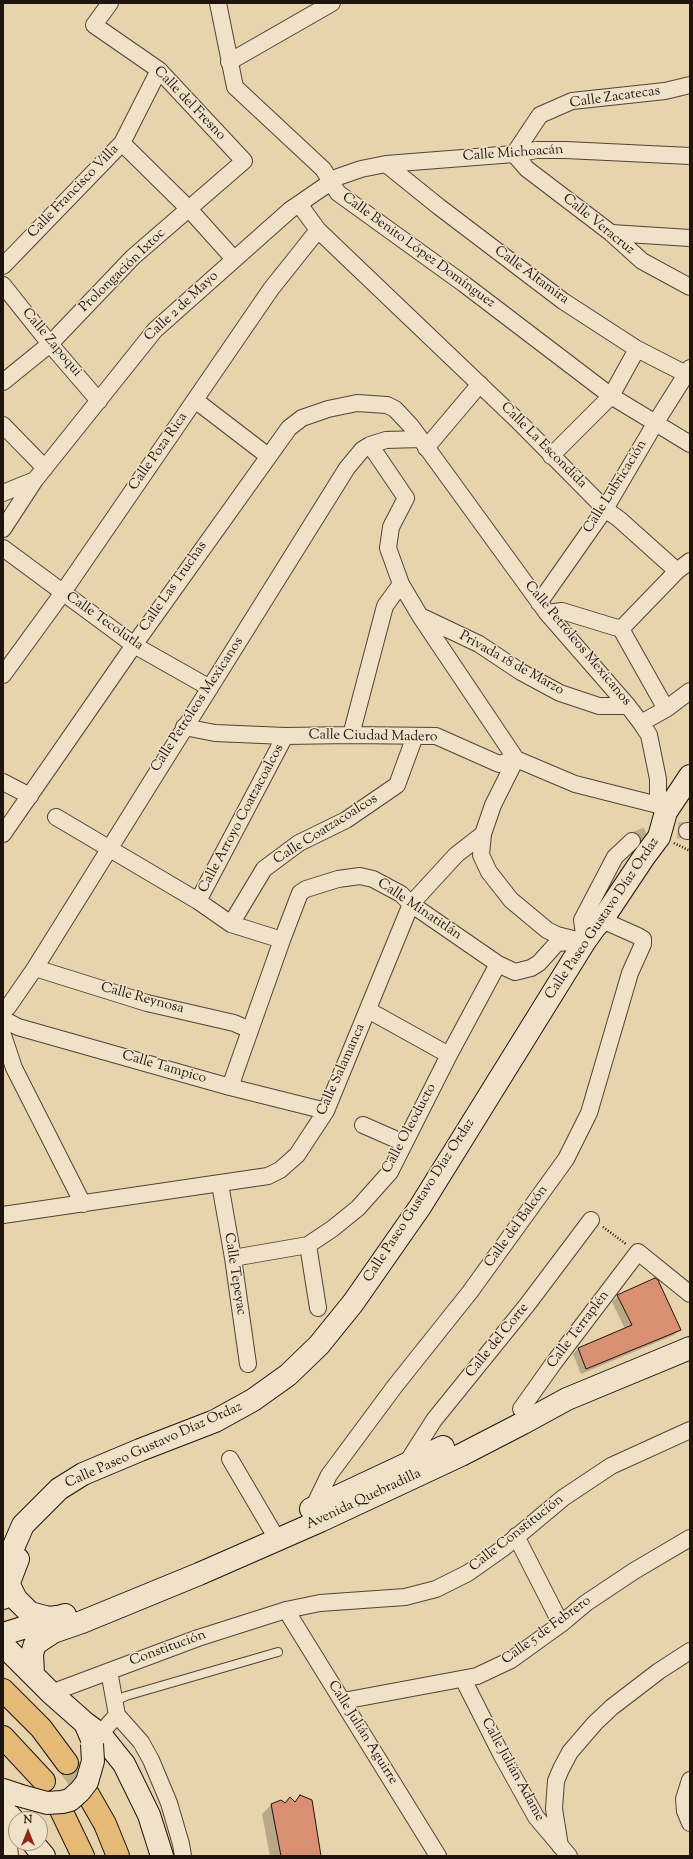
<!DOCTYPE html>
<html>
<head>
<meta charset="utf-8">
<style>
  body { margin:0 }
  #map { position:relative; width:693px; height:1859px; overflow:hidden; background:#e7d3ac; font-family:"Sorts Mill Goudy",serif }
  canvas { display:block }
  .frame { position:absolute; inset:0; border:4px solid #20140f; pointer-events:none }
  .north { position:absolute; left:8px; top:1811px; width:40px; height:40px; box-sizing:border-box; background:#efe2c9; border:1px solid #9c907f; border-radius:50%; rotate:0deg; font-size:11px; font-weight:700; line-height:16px; text-align:center; color:#20140f }
  .north::after { content:''; display:block; margin:auto; width:14px; height:18px; background:#8f2418; clip-path:polygon(50% 0,100% 100%,50% 72%,0 100%) }
</style>
</head>
<body>
<div id="map">
<canvas width="693" height="1859"></canvas>
<div class="frame"></div>
<div class="north">N</div>
</div>
<script>
const context = document.querySelector('canvas').getContext('2d');
context.lineJoin = 'round';
function fill(path, color) { context.fillStyle = color; context.fill(path, 'evenodd'); }
const toPath = rows => new Path2D(rows.map(r => 'M' + r).join(''));
function strokePath(path, color, width, dash) { context.strokeStyle = color; context.lineWidth = width; context.lineCap = dash ? 'butt' : 'round'; context.setLineDash(dash || []); context.stroke(path); }
function label(font, color, halo, rows, align = 'center') {
  context.font = font + ' "Sorts Mill Goudy",serif'; context.lineWidth = 3; context.setLineDash([]); context.textBaseline = 'middle'; context.strokeStyle = halo; context.fillStyle = color; for (const [text, x, y, turn = 0] of rows) {
    context.save(); context.translate(x, y); context.rotate((+turn || 0) * Math.PI / 180); context.textAlign = isNaN(turn) ? turn : align; if (halo) context.strokeText(text, 0, 0); context.fillText(text, 0, 0); context.restore();
  }
}
const shadow = toPath([
  [618,1296,680,1329,674,1335,581,1374,573,1354,578,1349,625,1329,612,1302],
  [272,1804,320,1856,270,1856,262,1814]
]);
const building = toPath([
  [655,1278,658,1280,681,1330,586,1369,578,1348,632,1325,617,1295,655,1278],
  [300,1795,312,1800,321,1856,281,1856,271,1804,281,1800,285,1803,290,1797,295,1802,300,1795]
]);
const streetTunnel = toPath([
  [632,841,659,830,668,829,687,831]
]);
const primaryTunnel = toPath([
  [67,1763,85,1789]
]);
const path = toPath([
  [674,843,690,851],
  [603,1227,626,1244]
]);
const lane = toPath([
  [113,1702,126,1696,278,1652]
]);
const street = toPath([
  [218,3,235,87,323,169,338,193,464,284,611,396,690,444],
  [229,62,332,3],
  [690,85,665,91,572,101,540,115,514,154,527,169,611,233,642,261,690,287],
  [122,143,189,209,234,259],
  [386,164,438,206,563,301,637,349,686,374],
  [299,204,318,230,517,420,605,509,619,519,677,571],
  [611,233,690,238],
  [3,266,122,143,159,70],
  [3,285,50,344,99,401],
  [3,382,50,344,133,257,244,161,159,70,94,25,110,3],
  [195,400,268,456],
  [3,425,45,468],
  [370,445,406,498,391,527,388,548,401,584,420,616,516,759],
  [426,448,480,384],
  [551,456,611,396,637,349],
  [3,493,35,480],
  [3,529,35,480,155,330,290,210,338,177,361,169,386,164,514,154,537,150,566,150,690,156],
  [3,548,134,645,210,688],
  [539,603,605,509,656,422,690,368],
  [547,613,562,611,621,629,677,571,690,561],
  [420,616,479,644,521,672,560,693,599,706,628,706],
  [621,629,666,709],
  [3,675,59,598,271,289,318,230],
  [641,723,666,709,690,691],
  [184,727,215,733,285,736,351,735,436,736,499,764,516,759,575,784,658,805,665,811],
  [351,735,385,606,401,584],
  [516,759,493,805,483,834,481,855,489,872,511,900,547,930,557,935,573,939],
  [3,782,30,796],
  [56,817,198,901,231,924,282,940],
  [687,831,690,831],
  [3,834,134,645,289,428,302,418,328,409,357,403,387,405,395,409,411,426,547,613,628,706,641,723,649,735,658,779,658,805],
  [198,901,285,736],
  [231,924,264,869,299,843,346,820,397,785,415,736],
  [585,941,582,920,615,857,632,841],
  [35,968,147,1003,234,1023,250,1030],
  [368,1010,449,1055],
  [3,1011,8,1007,35,968,347,468,362,450,370,445,386,440,420,439],
  [3,1019,18,1027,230,1087,326,1111],
  [3,1035,14,1068,83,1204],
  [230,1087,282,940,300,893,306,889,338,879,360,876,373,879,401,894,411,904,498,964,515,972,531,968,539,963,557,943,585,941],
  [363,1125,404,1143],
  [220,1184,233,1258,248,1364],
  [3,1215,268,1176,280,1170,297,1155,326,1111,411,904,456,855,483,834],
  [308,1245,318,1308],
  [233,1258,308,1245,332,1229,358,1208,390,1172,449,1055,498,964],
  [521,1409,553,1364,638,1252,690,1294],
  [230,1459,277,1539],
  [406,1464,434,1420,527,1305,591,1220],
  [315,1512,313,1508,329,1475,395,1386,470,1292,566,1159,589,1113,630,973,643,944,643,939,638,936,602,920],
  [516,1536,561,1624],
  [286,1610,438,1856],
  [109,1671,117,1715],
  [463,1679,501,1754,536,1817,569,1856],
  [51,1693,198,1638,286,1610,320,1603,405,1597,436,1589,468,1573,502,1549,563,1498,611,1466,690,1430],
  [343,1701,477,1676,511,1660,561,1624,586,1603,634,1571,690,1538],
  [100,1734,117,1715,141,1742,151,1760,169,1803,181,1844,183,1856],
  [690,1780,684,1799,685,1811,690,1823],
  [3,1832,9,1847,10,1856],
  [560,1846,554,1809,556,1781,561,1769,570,1752,595,1723,612,1707,659,1671,690,1651]
]);
const secondary = toPath([
  [311,1509,443,1447],
  [3,1571,23,1525,59,1489,83,1474,140,1450,215,1421,253,1400,288,1375,319,1345,353,1303,420,1207,585,941,595,927,602,920,644,857,659,837,666,812,690,776],
  [8,1583,16,1599,30,1613,49,1618,57,1617],
  [3,1598,18,1559],
  [3,1634,65,1615],
  [3,1645,51,1693,85,1723,91,1737],
  [33,1673,32,1654,35,1644,53,1632,82,1622,199,1574,320,1521,461,1455,523,1423,567,1399,690,1348],
  [85,1723,100,1734,124,1764,149,1815,162,1856],
  [3,1790,18,1795],
  [3,1808,16,1823],
  [33,1843,44,1856]
]);
const primary = toPath([
  [3,1690,41,1728,67,1763],
  [3,1737,44,1781],
  [85,1789,105,1824,118,1856],
  [59,1806,83,1856]
]);
const secondaryBridge = toPath([
  [18,1795,47,1803,62,1802,70,1800,80,1791,87,1782,93,1761,92,1744]
]);
const streetNames = [
  ["Calle Zacatecas",615,98,-8],
  ["Calle del Fresno",189,104,46],
  ["Calle Michoacán",513,154,-4],
  ["Calle Francisco Villa",74,192,-46],
  ["Calle Veracruz",598,225,39],
  ["Calle Benito López Domínguez",418,251,36],
  ["Prolongación Ixtoc",123,271,-44],
  ["Calle Altamira",531,276,36],
  ["Calle 2 de Mayo",182,307,-43],
  ["Calle Zapoqui",51,343,50],
  ["Calle La Escondida",543,446,45],
  ["Calle Poza Rica",159,452,-55],
  ["Calle Lubricación",616,487,-58],
  ["Calle Las Truchas",174,587,-55],
  ["Calle Tecolutla",104,622,35],
  ["Calle Petróleos Mexicanos",577,644,50],
  ["Privada 18 de Marzo",511,664,29],
  ["Calle Petróleos Mexicanos",198,705,-57],
  ["Calle Ciudad Madero",373,737,1],
  ["Calle Arroyo Coatzacoalcos",242,819,-62],
  ["Calle Coatzacoalcos",326,830,-32],
  ["Calle Minatitlán",419,910,34],
  ["Calle Paseo Gustavo Díaz Ordaz",603,919,-56],
  ["Calle Reynosa",142,999,15],
  ["Calle Tampico",164,1068,16],
  ["Calle Salamanca",342,1070,-66],
  ["Calle Oleoducto",410,1129,-62],
  ["Calle Paseo Gustavo Díaz Ordaz",420,1201,-57],
  ["Calle del Balcón",517,1227,-54],
  ["Calle Tepeyac",234,1274,81],
  ["Calle Terraplén",579,1330,-53],
  ["Calle del Corte",498,1341,-51],
  ["Calle Paseo Gustavo Díaz Ordaz",154,1446,-24],
  ["Avenida Quebradilla",364,1500,-25],
  ["Calle Constitución",517,1534,-38],
  ["Calle 5 de Febrero",547,1631,-36],
  ["Constitución",168,1649,-20],
  ["Calle Julián Aguirre",362,1733,58],
  ["Calle Julián Adame",512,1770,61]
];
fill(shadow, '#0003');
fill(building, '#d98f72');
strokePath(building, '#20140f', 1);
strokePath(streetTunnel, '#bfad8d', 16, [16, 8]);
strokePath(primaryTunnel, '#bfad8d', 22, [22, 11]);
strokePath(lane, '#524436', 10);
strokePath(street, '#524436', 18);
strokePath(secondary, '#20140f', 24);
strokePath(primary, '#20140f', 24);
strokePath(path, '#20140f', 2.5, [1, 2]);
strokePath(lane, '#efe2c9', 8);
strokePath(street, '#efe2c9', 16);
strokePath(secondary, '#efe2c9', 22);
strokePath(primary, '#e4ba76', 22);
strokePath(secondaryBridge, '#20140f', 24, []);
strokePath(secondaryBridge, '#efe2c9', 22);
label('14px', '#20140f', '#efe2c9', streetNames);
</script>
</body>
</html>
